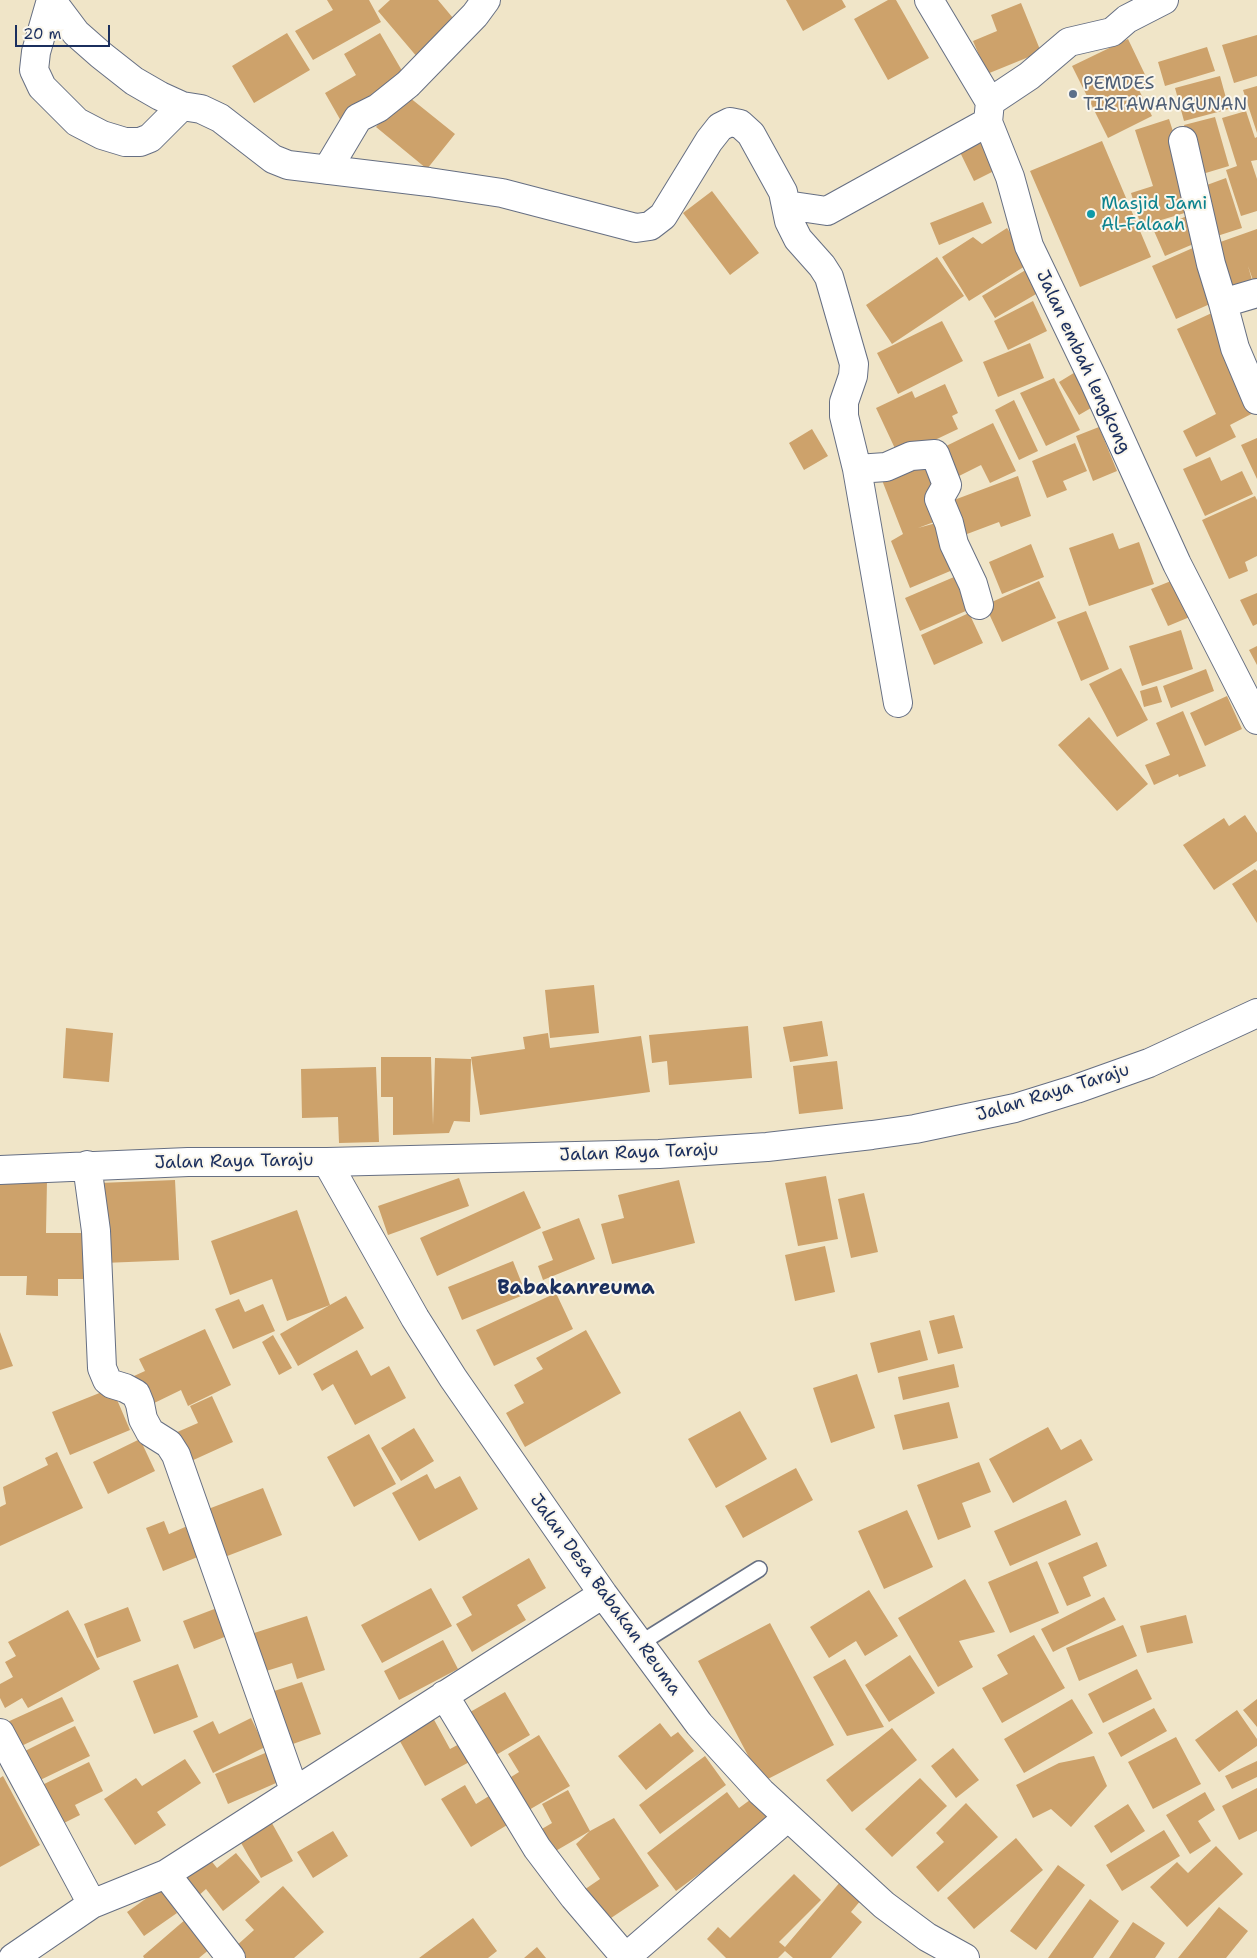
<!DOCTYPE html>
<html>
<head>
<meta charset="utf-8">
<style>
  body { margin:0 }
  #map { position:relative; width:1257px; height:1958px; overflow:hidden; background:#f0e5c8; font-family:"Shantell Sans",sans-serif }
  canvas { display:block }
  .scale { position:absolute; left:15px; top:25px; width:95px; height:22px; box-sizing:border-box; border:2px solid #1b2f5e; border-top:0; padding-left:6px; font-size:15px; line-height:18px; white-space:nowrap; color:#1b2f5e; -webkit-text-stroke:4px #fbf7ec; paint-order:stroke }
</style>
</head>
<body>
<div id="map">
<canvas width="1257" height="1958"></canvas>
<div class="scale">20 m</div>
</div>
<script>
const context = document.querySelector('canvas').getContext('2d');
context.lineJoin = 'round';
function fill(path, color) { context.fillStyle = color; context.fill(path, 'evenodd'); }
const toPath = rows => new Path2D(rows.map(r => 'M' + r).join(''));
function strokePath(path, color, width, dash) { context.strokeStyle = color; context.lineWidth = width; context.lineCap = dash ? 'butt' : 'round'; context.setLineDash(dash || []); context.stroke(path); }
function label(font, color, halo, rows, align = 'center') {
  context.font = font + ' "Shantell Sans",sans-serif'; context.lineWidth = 4; context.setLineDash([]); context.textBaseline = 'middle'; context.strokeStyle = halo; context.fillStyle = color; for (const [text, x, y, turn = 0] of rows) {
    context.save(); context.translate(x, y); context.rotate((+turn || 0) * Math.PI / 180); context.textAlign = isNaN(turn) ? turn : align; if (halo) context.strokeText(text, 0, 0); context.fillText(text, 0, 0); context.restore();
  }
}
const building = toPath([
  [327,0,369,0,381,22,313,60,295,31,333,10],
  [390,0,438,0,458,24,418,58,378,11],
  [786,0,842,0,846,7,803,31],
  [888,0,896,0,929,58,888,80,854,19],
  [1021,3,1041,52,987,74,973,41,997,31,991,15],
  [287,33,310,70,254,103,232,66],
  [380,33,408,81,341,121,325,93,356,75,344,54],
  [1257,35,1257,76,1234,83,1222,45],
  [1128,39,1150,85,1139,90,1152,116,1108,138,1072,66],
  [1207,47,1215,71,1165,86,1158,62],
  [1220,76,1229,109,1184,121,1175,88],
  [1257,86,1257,133,1243,90],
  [404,93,455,134,427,169,376,127],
  [1246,111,1255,138,1257,137,1257,160,1251,161,1257,179,1257,211,1241,216,1226,170,1237,166,1222,118],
  [1215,117,1229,166,1199,175,1184,125],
  [1169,119,1198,209,1141,226,1131,193,1153,186,1135,130],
  [980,135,996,170,974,181,957,146],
  [1102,141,1151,257,1080,287,1030,171],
  [1226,178,1242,228,1214,237,1196,189],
  [712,191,759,253,730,275,683,213],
  [983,202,992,223,939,245,930,223],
  [1191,214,1203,240,1165,256,1154,231],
  [1007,228,1030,263,969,301,942,257,973,237,982,244],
  [1257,229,1257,285,1255,286,1248,266,1252,280,1223,289,1209,246],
  [1195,247,1219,300,1176,319,1152,266],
  [937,257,964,296,892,344,866,305],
  [1029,268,1043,290,995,318,982,296],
  [1033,301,1047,331,1008,350,994,321],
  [1214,312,1257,411,1230,425,1236,437,1196,457,1183,431,1216,414,1177,329],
  [942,321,963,361,898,394,877,353],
  [1030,343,1044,378,998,397,983,362],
  [1082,368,1096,405,1079,415,1059,382],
  [1054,378,1080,430,1046,446,1020,393],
  [945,384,958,413,952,416,958,429,899,457,876,408,912,391,915,398],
  [1014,400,1038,451,1019,460,995,410],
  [993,423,1016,471,990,483,981,465,955,478,940,449],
  [1099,427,1117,471,1093,481,1076,436],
  [812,429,828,456,804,470,789,443],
  [1257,438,1257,479,1241,445],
  [1075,443,1087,471,1063,481,1067,490,1047,498,1032,461],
  [1210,457,1221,481,1242,471,1253,494,1205,516,1183,469],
  [927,458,942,519,918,528,936,523,955,569,910,588,891,541,903,534,880,475],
  [1018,476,1031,516,1001,527,999,522,959,537,946,503],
  [1255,496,1257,500,1257,556,1245,562,1248,571,1229,579,1202,520],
  [1113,533,1119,549,1139,542,1154,584,1089,606,1069,548],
  [1031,544,1044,577,1002,594,989,562],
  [954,577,968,610,920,631,905,598],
  [1181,577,1197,614,1168,626,1151,589],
  [1039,581,1056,618,1002,642,985,605],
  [1257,593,1257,624,1253,626,1240,600],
  [1086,611,1109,669,1081,681,1057,622],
  [969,613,983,643,934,665,921,635],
  [1181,630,1193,669,1142,686,1129,646],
  [1257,646,1257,665,1249,650],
  [1121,668,1148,720,1117,737,1089,684],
  [1206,669,1214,691,1171,708,1163,686],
  [1157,686,1162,702,1144,707,1140,691],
  [1227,696,1242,729,1205,746,1190,713],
  [1183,711,1206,766,1179,777,1178,774,1154,785,1145,765,1170,755,1156,723],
  [1089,717,1148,784,1117,811,1058,745],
  [1245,815,1257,833,1257,861,1214,890,1183,845,1224,818,1229,826],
  [1255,869,1257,871,1257,923,1232,884],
  [594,985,599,1033,550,1038,545,990],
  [822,1021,828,1056,790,1062,783,1027],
  [748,1026,752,1078,669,1085,667,1061,652,1063,649,1035],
  [66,1028,113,1033,109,1082,63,1078],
  [548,1033,550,1048,641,1036,650,1092,480,1115,471,1057,525,1049,523,1037],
  [381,1057,431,1057,433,1125,435,1058,471,1059,470,1122,454,1121,449,1133,393,1135,393,1097,381,1097],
  [837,1061,843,1109,799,1114,793,1066],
  [376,1067,379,1142,339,1143,338,1117,302,1118,301,1069],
  [826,1176,838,1239,798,1246,785,1183],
  [459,1178,469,1206,388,1235,378,1206],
  [0,1179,47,1180,46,1233,85,1233,84,1279,58,1279,58,1296,26,1295,27,1276,0,1276],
  [175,1180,179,1260,103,1263,99,1183],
  [679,1180,695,1243,612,1264,601,1224,624,1218,618,1195],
  [524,1191,541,1228,437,1276,420,1238],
  [864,1193,878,1252,851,1258,838,1199],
  [297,1210,330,1305,346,1296,364,1328,298,1366,280,1334,330,1305,287,1321,272,1279,230,1295,211,1241],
  [579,1218,595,1259,543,1280,538,1266,553,1260,542,1232],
  [825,1246,835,1292,795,1301,785,1255],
  [513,1261,526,1294,462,1320,448,1287],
  [556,1293,573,1329,494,1366,476,1330],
  [239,1299,245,1312,263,1304,275,1331,233,1349,215,1309],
  [954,1315,963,1348,938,1354,929,1321],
  [205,1329,231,1385,188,1406,181,1390,148,1406,134,1376,145,1371,139,1359],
  [586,1330,621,1393,525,1447,506,1413,524,1403,514,1385,543,1369,536,1358],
  [920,1330,928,1360,878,1373,870,1343],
  [0,1332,13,1366,0,1370],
  [273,1335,292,1368,279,1375,262,1342],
  [357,1350,371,1376,389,1366,406,1398,355,1425,333,1384,322,1391,313,1374],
  [954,1364,959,1387,903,1400,898,1377],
  [857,1374,875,1428,831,1443,813,1388],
  [112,1388,130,1430,70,1455,52,1412],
  [212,1396,233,1442,189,1462,175,1433,198,1423,190,1406],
  [949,1402,958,1438,903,1450,894,1415],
  [740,1411,767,1459,716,1488,688,1439],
  [1048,1427,1061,1450,1081,1439,1093,1460,1013,1503,989,1459],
  [414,1428,434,1461,401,1481,381,1448],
  [369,1434,396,1484,354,1507,327,1457],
  [140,1439,155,1471,108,1494,93,1462],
  [57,1452,83,1508,0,1546,0,1507,6,1504,3,1487,48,1465,45,1458],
  [979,1462,991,1492,962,1503,971,1527,938,1540,917,1485],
  [796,1468,813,1500,743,1538,725,1506],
  [427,1474,435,1489,460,1476,478,1509,419,1541,392,1493],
  [263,1488,282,1535,222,1558,203,1511],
  [1066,1500,1081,1535,1010,1566,994,1531],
  [907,1510,933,1567,884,1589,858,1531],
  [164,1521,169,1534,192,1524,205,1554,163,1571,146,1528],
  [1097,1542,1107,1566,1083,1577,1091,1596,1067,1606,1048,1563],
  [529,1558,546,1588,517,1605,526,1620,472,1652,456,1624,472,1615,462,1597],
  [1037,1561,1059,1613,1010,1633,988,1582],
  [965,1579,995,1632,959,1641,973,1667,938,1687,898,1618],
  [431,1588,452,1626,382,1663,361,1625],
  [869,1590,898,1636,865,1656,856,1641,829,1658,810,1627],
  [1104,1597,1116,1620,1053,1652,1041,1629],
  [128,1607,141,1641,97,1658,84,1624],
  [217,1608,227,1636,194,1649,183,1621],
  [68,1610,100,1669,28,1708,22,1698,5,1708,0,1698,0,1684,13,1677,5,1662,16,1656,8,1642],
  [1186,1615,1193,1643,1147,1653,1140,1626],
  [307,1616,325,1670,297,1679,292,1663,263,1672,251,1634],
  [770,1623,834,1745,762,1782,698,1661],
  [1123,1625,1137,1656,1079,1681,1066,1648],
  [1034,1635,1065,1688,1002,1723,982,1688,1008,1674,997,1655],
  [443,1640,458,1669,399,1700,384,1671],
  [910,1655,935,1693,889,1722,865,1685],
  [845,1659,884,1727,847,1736,813,1677],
  [178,1664,198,1717,154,1734,133,1681],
  [1137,1669,1152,1699,1103,1723,1088,1694],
  [302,1682,321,1734,290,1745,271,1692],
  [505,1692,530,1735,491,1758,465,1715],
  [62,1697,74,1721,15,1749,3,1724],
  [1072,1699,1093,1733,1024,1773,1004,1739],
  [1257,1699,1257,1727,1243,1710],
  [1154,1708,1167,1731,1121,1757,1108,1733],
  [1237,1710,1257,1739,1257,1746,1219,1772,1195,1740],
  [432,1716,450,1749,463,1742,473,1760,425,1786,397,1736],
  [251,1718,265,1747,213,1773,193,1731,213,1721,219,1734],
  [660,1723,671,1737,678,1732,694,1751,646,1790,618,1756],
  [75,1726,90,1756,34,1783,19,1754],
  [892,1728,917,1760,852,1812,826,1780],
  [539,1735,570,1786,522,1814,503,1782,519,1772,508,1754],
  [1176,1737,1201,1784,1153,1809,1128,1762],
  [953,1748,979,1780,956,1798,931,1766],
  [270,1751,283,1780,228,1804,215,1774],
  [705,1756,726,1785,660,1834,639,1805],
  [1094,1756,1107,1786,1071,1827,1051,1809,1033,1818,1016,1785,1059,1763],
  [185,1759,201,1783,157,1812,166,1825,135,1845,104,1799,136,1778,142,1786],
  [1257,1761,1257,1777,1232,1789,1225,1776],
  [89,1762,103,1791,75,1805,80,1815,56,1827,36,1788],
  [3,1776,40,1845,0,1867,0,1778],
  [920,1778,947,1806,892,1857,865,1829],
  [465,1785,476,1804,494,1793,512,1822,471,1847,441,1799],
  [1257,1788,1257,1831,1239,1840,1222,1806],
  [568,1790,590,1831,547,1856,535,1833,552,1823,542,1804],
  [727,1792,739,1808,754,1797,772,1820,676,1891,647,1853],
  [1205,1792,1215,1810,1198,1821,1211,1841,1190,1854,1166,1815],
  [966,1803,998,1837,938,1892,916,1867,944,1842,936,1833],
  [1128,1804,1145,1831,1111,1853,1094,1826],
  [268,1816,293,1861,261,1878,236,1834],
  [614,1818,659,1886,602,1924,581,1892,600,1879,576,1844,590,1831],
  [1164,1830,1180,1856,1122,1891,1106,1865],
  [333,1831,348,1856,313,1878,297,1852],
  [1016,1838,1043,1870,974,1929,947,1898],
  [1216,1846,1243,1874,1187,1927,1150,1887,1177,1862,1188,1873],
  [205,1853,217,1868,236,1853,260,1882,223,1911,206,1889,197,1897,179,1874],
  [1058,1865,1085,1885,1036,1950,1010,1931],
  [794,1874,821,1900,779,1942,785,1947,841,1881,861,1900,851,1912,862,1922,831,1958,793,1958,785,1951,778,1958,726,1958,707,1939,718,1927,730,1938],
  [283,1886,324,1932,294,1958,245,1958,235,1947,254,1930,245,1920],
  [161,1888,177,1913,144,1936,127,1912],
  [1090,1899,1119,1921,1093,1958,1048,1958],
  [1219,1907,1248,1931,1226,1958,1178,1958],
  [473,1918,497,1951,488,1958,419,1958],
  [186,1919,211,1948,199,1958,144,1958,143,1956],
  [1133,1922,1165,1943,1155,1958,1109,1958],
  [537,1947,546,1958,524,1958]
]);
const service = toPath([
  [639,1644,759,1569]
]);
const minor = toPath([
  [51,0,36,52,34,70,42,87,77,122,102,135,125,142,140,142,150,138,182,106,201,109,220,118,273,159,288,165,429,182,502,193,636,228,650,226,663,216,709,141,720,127,730,122,740,124,751,134,783,192,789,221,798,239,822,266,829,277,854,364,853,376,844,402,844,416,857,469,898,703],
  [929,0,990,102,988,122,1010,177,1029,246,1094,381,1177,564,1257,720],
  [52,1,76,33,101,55,134,81,160,96,182,106],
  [990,102,1029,76,1069,42,1112,32,1127,19,1164,0],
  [1183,141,1211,264,1223,303,1257,293],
  [327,170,358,118,378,108,408,84,475,15,486,0],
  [786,205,827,211,988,122],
  [1223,303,1235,348,1257,400],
  [857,469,886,467,911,456,935,454,947,485,939,499,949,523,954,544,973,584,979,605],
  [327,1162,415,1318,453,1378,603,1594,699,1724,761,1792,884,1905,927,1937,965,1958],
  [87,1165,96,1231,102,1368,107,1380,112,1384,125,1388,136,1394,140,1404,143,1419,150,1432,169,1444,176,1455,294,1790],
  [0,1170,188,1162,327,1162,659,1154,767,1147,872,1135,915,1129,1015,1108,1076,1089,1149,1063,1257,1013],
  [444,1695,537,1848,574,1897,626,1958],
  [0,1733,92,1904],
  [166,1874,231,1958],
  [13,1958,92,1904,166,1874,603,1594],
  [625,1958,788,1817]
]);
const markers = [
  [1073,94,5,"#5c6f8a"],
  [1091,214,5,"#0f9aa8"]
];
const serviceNames = [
  ["PEMDES",1083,84],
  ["TIRTAWANGUNAN",1083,105]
];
const cultureNames = [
  ["Masjid Jami",1101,204],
  ["Al-Falaah",1101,225]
];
const streetNames = [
  ["Jalan embah lengkong",1083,362,65],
  ["Jalan Raya Taraju",1053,1093,-17],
  ["Jalan Raya Taraju",639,1153,-2],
  ["Jalan Raya Taraju",234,1162,-1],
  ["Jalan Desa Babakan Reuma",605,1595,54]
];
const quarterNames = [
  ["Babakanreuma",576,1289]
];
fill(building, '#cda26b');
strokePath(service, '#666f83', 18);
strokePath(minor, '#666f83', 30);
strokePath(service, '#fff', 15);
strokePath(minor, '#fff', 28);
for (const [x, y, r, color] of markers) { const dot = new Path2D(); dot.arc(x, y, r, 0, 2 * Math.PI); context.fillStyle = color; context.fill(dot); strokePath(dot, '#fbf7ec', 2); }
label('18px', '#4e5e75', '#fbf7ec', serviceNames, 'left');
label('18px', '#0d838f', '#fbf7ec', cultureNames, 'left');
label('18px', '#1b2f5e', '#fbf7ec', streetNames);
label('bold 20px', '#1b2f5e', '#fbf7ec', quarterNames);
</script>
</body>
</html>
